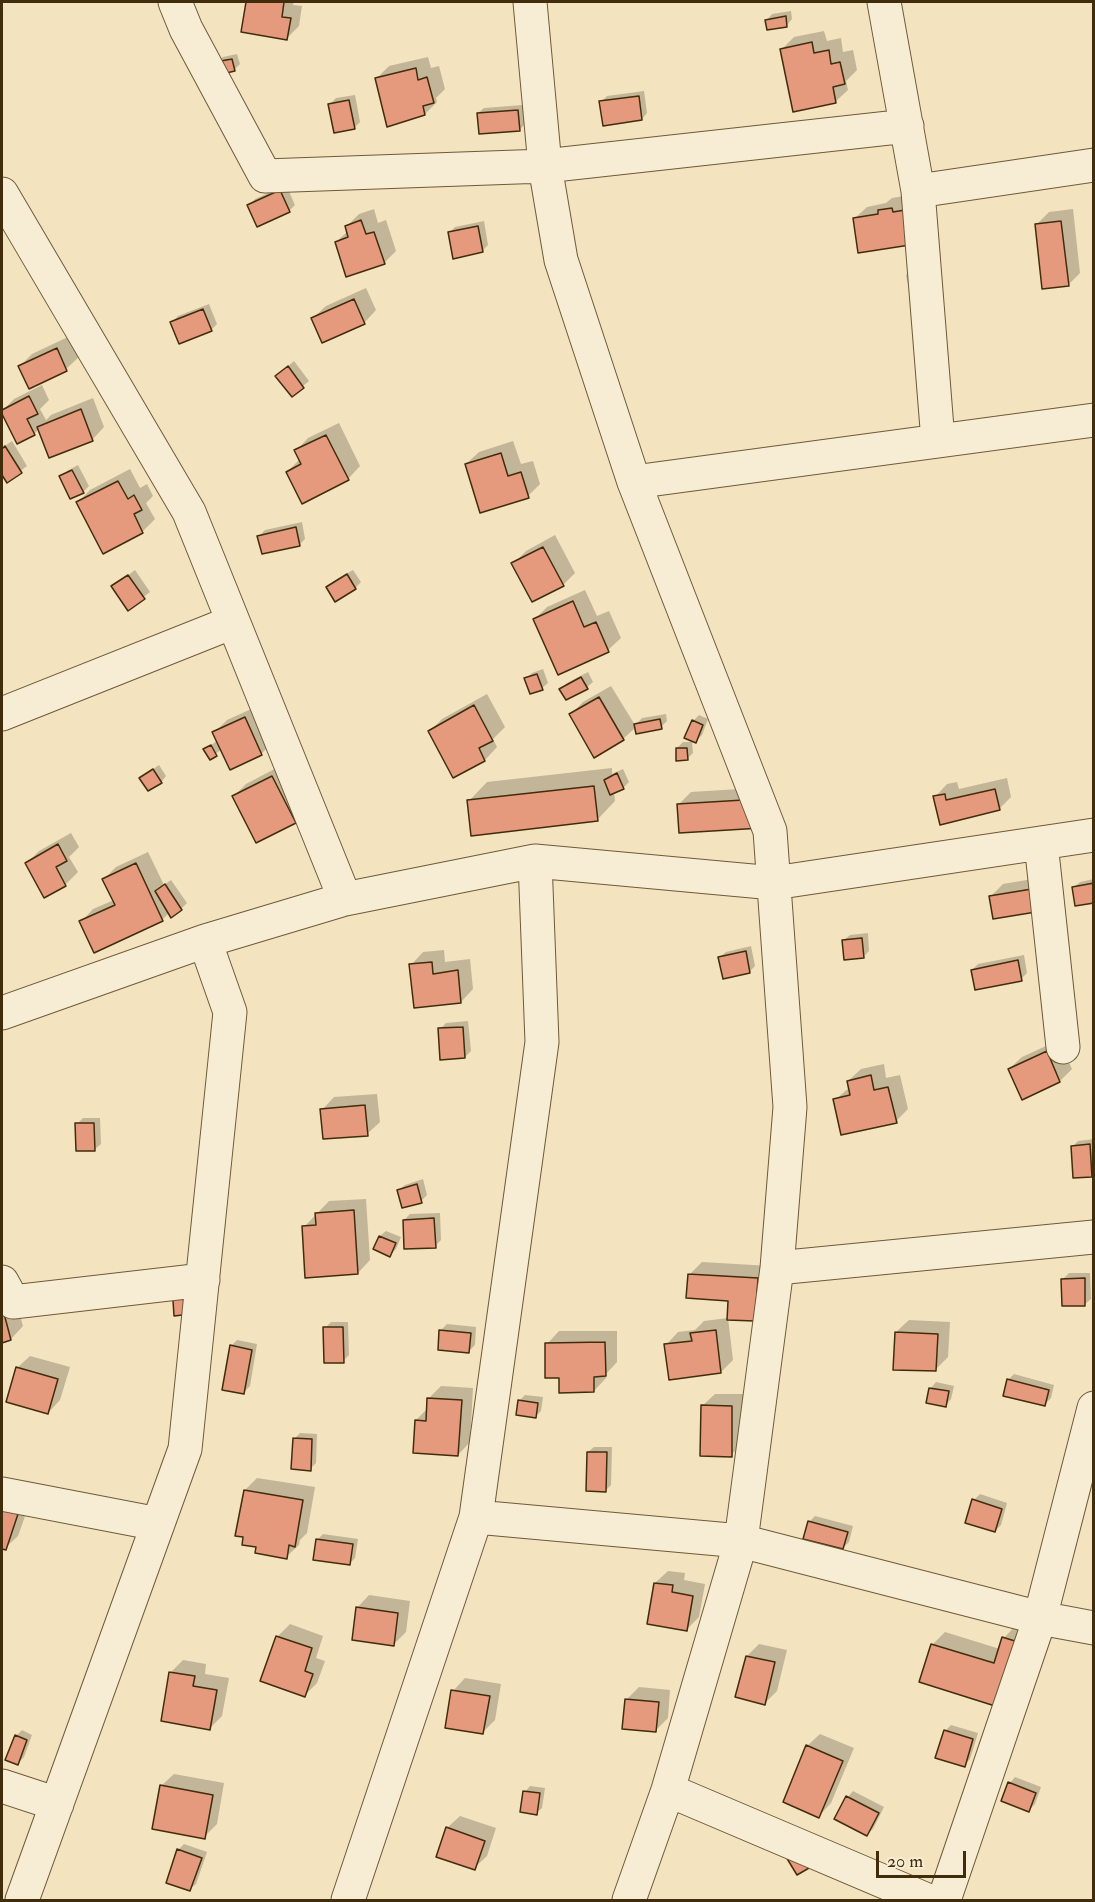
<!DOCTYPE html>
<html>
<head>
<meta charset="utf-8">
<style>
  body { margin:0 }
  #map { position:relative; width:1095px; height:1902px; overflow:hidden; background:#f3e3be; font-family:"IM FELL Double Pica",serif }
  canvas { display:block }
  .frame { position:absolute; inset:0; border:3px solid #412c0c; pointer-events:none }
  .scale { position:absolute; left:876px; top:1851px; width:90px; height:27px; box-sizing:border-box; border:3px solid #412c0c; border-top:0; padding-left:8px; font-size:18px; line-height:21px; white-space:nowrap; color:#412c0c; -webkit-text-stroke:4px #f7edd5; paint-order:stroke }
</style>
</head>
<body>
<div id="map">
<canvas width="1095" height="1902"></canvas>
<div class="frame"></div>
<div class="scale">20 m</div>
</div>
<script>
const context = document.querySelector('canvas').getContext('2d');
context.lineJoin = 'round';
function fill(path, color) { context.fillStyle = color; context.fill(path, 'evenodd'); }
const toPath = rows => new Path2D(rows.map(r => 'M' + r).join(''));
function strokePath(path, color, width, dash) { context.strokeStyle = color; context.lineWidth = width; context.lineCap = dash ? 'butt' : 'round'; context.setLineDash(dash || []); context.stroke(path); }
const shadow = toPath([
  [248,2,294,2,293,5,302,6,299,26,287,38,243,31],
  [791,11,792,19,787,25,767,20,772,14],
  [824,31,827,41,841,38,843,52,853,50,857,70,846,81,848,90,835,102,782,49,794,37],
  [237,54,240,64,234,70,217,62,223,57],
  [428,57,431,68,439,66,445,89,436,98,437,102,425,114,377,78,389,66],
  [644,91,647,113,642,119,601,102,607,96],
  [355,95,360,122,354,128,330,104,336,98],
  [523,105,525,124,519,130,478,113,484,108],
  [286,185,295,205,289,211,249,205,255,199],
  [904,196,922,231,854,219,867,207,886,203,892,198],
  [374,209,378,223,386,220,396,251,384,263,336,242,348,231,347,226,359,214],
  [1073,209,1080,273,1068,285,1037,224,1049,212],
  [484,221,488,245,482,251,449,233,455,227],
  [912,270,910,295,906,275],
  [366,288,376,310,364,323,313,318,326,306],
  [209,304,217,324,211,330,172,322,178,316],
  [70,336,79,357,66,369,29,387,20,366,32,354],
  [294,361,309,381,292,395,277,376],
  [42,385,49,400,40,409,46,420,51,415,93,398,104,427,92,440,39,429,34,434,17,442,2,411,14,399],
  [339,423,360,466,348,479,287,472,300,459,296,451,308,438],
  [12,441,27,466,7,481,2,472,2,448],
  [513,441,521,464,533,461,540,484,528,496,466,464,479,452],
  [78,465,89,486,83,492,61,477,67,471],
  [130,469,140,488,147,484,153,496,146,503,155,519,142,532,104,552,78,502,90,490],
  [302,522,305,539,300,544,259,536,265,530],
  [555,535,575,573,563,585,513,564,526,551],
  [135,570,150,592,128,609,113,587],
  [353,570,361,582,355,588,328,587,334,581],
  [585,590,597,616,609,611,621,638,608,650,559,673,535,619,547,607],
  [543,669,548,683,542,688,526,679,532,673],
  [588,672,593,682,587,687,561,689,567,683],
  [611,686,635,725,642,718,666,714,667,721,661,727,636,727,623,739,571,714,583,702],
  [487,694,505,727,493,739,497,747,485,760,454,776,430,731,442,719],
  [258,706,274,741,262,753,230,768,222,749,210,758,205,750,218,740,214,733,227,720],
  [699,715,708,719,702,735,696,741,693,721],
  [683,742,692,742,693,753,687,759,677,748],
  [284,764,307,809,295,821,234,796,246,784],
  [159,765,166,776,161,782,141,778],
  [612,768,612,774,623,769,629,782,623,788,614,792,615,801,597,820,469,801,487,782],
  [1007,778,1011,797,999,809,941,823,935,797,947,784,957,782,959,789],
  [772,787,774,814,679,804,691,792],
  [71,833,79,847,69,857,78,872,65,885,26,864,39,851],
  [148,852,164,885,171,880,187,903,181,909,170,912,162,920,81,922,93,909,114,900,104,879,116,867],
  [1050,876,1054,898,991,896,1003,884],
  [1094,879,1094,901,1074,887,1080,882],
  [868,933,869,951,863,957,844,940,850,935],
  [751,946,755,966,749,972,720,957,726,952],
  [444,950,445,962,470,959,473,989,461,1002,411,965,423,952],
  [1024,955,1027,973,1021,979,972,970,978,964],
  [468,1021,471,1051,465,1057,440,1029,446,1023],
  [1059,1040,1072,1069,1060,1081,1022,1098,1009,1069,1022,1057],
  [884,1064,886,1078,900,1075,908,1109,896,1121,835,1100,850,1087,848,1081,861,1069],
  [377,1094,380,1122,367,1134,322,1110,334,1097],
  [83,1118,100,1118,101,1144,95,1149,77,1124],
  [1094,1139,1094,1174,1092,1176,1072,1147,1078,1141],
  [423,1179,427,1195,421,1201,399,1190,405,1185],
  [366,1199,370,1260,358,1273,304,1227,329,1201],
  [440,1213,441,1240,435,1246,404,1220,410,1214],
  [386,1231,401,1237,396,1249,390,1255,375,1249,380,1236],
  [702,1262,770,1266,767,1307,689,1275],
  [1069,1273,1090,1273,1091,1299,1085,1304,1063,1279],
  [13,1291,23,1326,11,1339,2,1341,2,1295],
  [728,1318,733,1360,721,1372,666,1345,678,1332,695,1330,704,1321],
  [909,1320,950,1322,948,1357,935,1370,896,1332],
  [331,1322,348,1322,349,1355,343,1361,325,1328],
  [447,1324,476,1327,475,1345,469,1351,441,1330],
  [559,1331,617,1331,617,1362,606,1374,606,1378,594,1391,561,1376,547,1344],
  [237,1340,257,1344,250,1386,244,1392,231,1346],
  [30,1356,70,1367,60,1400,48,1413,17,1368],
  [1014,1374,1054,1385,1051,1398,1045,1404,1008,1380],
  [936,1382,954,1386,951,1399,946,1405,931,1388],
  [441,1386,473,1388,470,1442,458,1455,416,1420,428,1408,429,1398],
  [715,1394,744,1394,743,1443,731,1455,702,1406],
  [525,1395,543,1397,541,1411,535,1417,519,1401],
  [300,1433,317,1434,316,1463,310,1469,294,1439],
  [594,1447,612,1447,611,1485,605,1491,588,1452],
  [257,1478,315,1487,307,1533,300,1540,299,1545,286,1557,258,1546,245,1490],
  [2,1492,30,1502,18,1536,5,1548,2,1547],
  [980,1494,1007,1503,1001,1525,995,1531,974,1500],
  [815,1516,853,1526,849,1542,843,1548,809,1522],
  [323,1534,358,1539,355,1558,349,1564,317,1540],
  [668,1571,685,1573,684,1580,705,1584,699,1617,687,1629,655,1583],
  [369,1595,410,1601,406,1632,394,1644,357,1608],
  [290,1624,323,1636,316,1658,325,1661,317,1683,304,1696,277,1637],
  [1016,1625,1039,1632,1007,1692,932,1645,945,1632,1000,1649,1004,1638],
  [759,1644,787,1650,777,1691,765,1703,747,1656],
  [183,1660,206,1664,205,1674,229,1678,222,1716,210,1728,171,1672],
  [465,1678,501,1684,495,1720,483,1732,453,1691],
  [639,1687,670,1690,668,1718,656,1730,626,1700],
  [951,1725,978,1733,970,1759,964,1765,945,1731],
  [22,1730,32,1735,24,1757,18,1763,16,1736],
  [820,1734,854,1748,831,1803,819,1816,807,1746],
  [174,1774,224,1783,217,1824,204,1837,161,1786],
  [1015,1777,1041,1787,1035,1804,1029,1810,1010,1783],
  [530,1786,545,1788,542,1808,536,1813,525,1792],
  [853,1791,884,1807,873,1829,867,1834,848,1797],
  [460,1816,496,1828,487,1856,474,1868,447,1828],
  [184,1844,207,1852,196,1884,190,1889,178,1850]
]);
const building = toPath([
  [246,2,284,2,282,17,291,18,287,40,241,32,246,2],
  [786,16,787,27,767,30,765,20,786,16],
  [812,42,814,53,829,50,831,64,840,62,845,84,833,87,836,103,793,112,780,49,812,42],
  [232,59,235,71,218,75,215,62,232,59],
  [416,68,418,80,427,77,434,103,423,106,425,115,387,127,375,78,416,68],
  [639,96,642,120,603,126,599,101,639,96],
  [349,100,355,129,334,133,328,104,349,100],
  [518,110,520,131,479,134,477,113,518,110],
  [280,190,290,212,257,227,247,205,280,190],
  [892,208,893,212,905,210,910,245,858,253,853,218,878,214,878,210,892,208],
  [361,220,366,234,374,232,385,264,346,277,335,242,348,237,345,226,361,220],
  [1061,221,1069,286,1042,289,1035,224,1061,221],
  [478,226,483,252,453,259,448,232,478,226],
  [354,299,365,324,322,343,311,318,354,299],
  [203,309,212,331,179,344,170,322,203,309],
  [57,348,67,371,29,389,18,366,57,348],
  [288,366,304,388,292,397,275,376,288,366],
  [29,396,38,414,27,419,35,435,17,444,2,414,2,410,29,396],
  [81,409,93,441,49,458,37,427,81,409],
  [326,435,349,480,302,504,286,472,301,464,294,450,326,435],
  [5,446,22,473,7,483,2,475,2,449,5,446],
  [501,453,508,476,521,472,529,498,480,513,465,464,501,453],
  [72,470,84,493,70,499,59,476,72,470],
  [118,481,128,499,134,495,142,510,134,514,143,533,103,554,76,502,118,481],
  [296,527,300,546,262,554,257,536,296,527],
  [543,547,564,586,532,602,511,563,543,547],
  [347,574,356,589,335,602,326,587,347,574],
  [128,575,145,599,128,611,111,586,128,575],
  [573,601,584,627,596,622,609,652,558,675,533,619,573,601],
  [537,674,543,690,530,694,524,678,537,674],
  [581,677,588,689,566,700,559,689,581,677],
  [599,697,624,740,594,758,569,714,599,697],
  [474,705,493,741,479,748,485,761,453,778,428,731,474,705],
  [245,717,262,755,230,770,212,732,245,717],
  [660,719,662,729,636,734,634,724,660,719],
  [692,720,703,725,696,743,684,738,692,720],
  [211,745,217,756,210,760,203,749,211,745],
  [676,748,687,748,688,760,676,761,676,748],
  [153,769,162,783,148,791,139,778,153,769],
  [617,773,624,789,610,795,604,780,617,773],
  [272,776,296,823,256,843,232,796,272,776],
  [594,786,598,821,471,836,467,800,594,786],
  [995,789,1000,810,940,825,933,796,945,794,946,800,995,789],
  [760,799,762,828,679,833,677,804,760,799],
  [58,844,67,861,56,867,66,886,44,898,25,863,58,844],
  [136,863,163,921,94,953,79,921,115,905,102,879,136,863],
  [1094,883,1094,903,1075,906,1072,887,1094,883],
  [165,884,182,910,171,918,155,891,165,884],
  [1038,888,1042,911,993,919,989,896,1038,888],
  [862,938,864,958,844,960,842,940,862,938],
  [746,951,750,973,723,979,718,957,746,951],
  [1018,960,1022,981,975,990,971,970,1018,960],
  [432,962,433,974,458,970,461,1003,414,1008,409,964,432,962],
  [463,1027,465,1058,440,1060,438,1028,463,1027],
  [1047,1051,1060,1082,1022,1100,1008,1069,1047,1051],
  [871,1075,874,1090,888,1087,897,1123,841,1135,833,1099,850,1095,847,1081,871,1075],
  [365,1105,368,1136,323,1139,320,1109,365,1105],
  [75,1123,94,1123,95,1151,76,1151,75,1123],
  [1090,1144,1092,1177,1073,1178,1071,1146,1090,1144],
  [417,1184,422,1203,402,1208,397,1190,417,1184],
  [354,1210,358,1274,305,1278,302,1226,316,1225,315,1213,354,1210],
  [434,1218,436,1248,404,1249,403,1220,434,1218],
  [379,1236,396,1243,390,1257,373,1249,379,1236],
  [688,1274,758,1278,755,1321,727,1320,728,1301,686,1298,688,1274],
  [1085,1278,1085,1306,1062,1306,1061,1279,1085,1278],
  [188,1284,191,1314,174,1316,172,1285,188,1284],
  [2,1306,11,1340,2,1343,2,1306],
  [323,1327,343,1327,344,1363,324,1363,323,1327],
  [439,1330,471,1333,469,1353,438,1350,439,1330],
  [716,1330,721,1373,669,1380,664,1344,692,1341,690,1333,716,1330],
  [895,1332,938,1334,936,1371,893,1370,895,1332],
  [605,1342,606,1376,594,1377,594,1392,559,1393,559,1378,545,1378,545,1343,605,1342],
  [230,1345,252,1350,244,1394,222,1390,230,1345],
  [16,1367,58,1379,48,1414,6,1402,16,1367],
  [1007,1379,1049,1390,1045,1406,1003,1396,1007,1379],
  [929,1388,949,1391,946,1407,926,1403,929,1388],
  [427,1398,462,1400,458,1456,413,1453,415,1420,426,1421,427,1398],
  [518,1400,538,1403,536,1418,516,1415,518,1400],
  [701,1405,732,1406,732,1457,700,1456,701,1405],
  [293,1438,312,1439,311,1471,291,1469,293,1438],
  [587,1452,607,1452,606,1492,586,1491,587,1452],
  [244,1490,303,1500,295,1547,289,1545,287,1559,255,1553,256,1547,242,1545,243,1537,235,1536,244,1490],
  [972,1499,1002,1509,995,1532,965,1523,972,1499],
  [2,1508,18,1514,6,1550,2,1549,2,1508],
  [808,1521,848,1532,843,1549,803,1539,808,1521],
  [316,1539,353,1544,350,1565,313,1560,316,1539],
  [654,1583,673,1585,672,1592,693,1596,687,1631,647,1624,654,1583],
  [356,1607,398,1613,394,1646,352,1640,356,1607],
  [276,1636,312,1648,305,1671,313,1674,305,1697,260,1681,276,1636],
  [1002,1637,1028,1645,995,1706,919,1682,931,1644,994,1663,1002,1637],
  [746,1656,775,1662,765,1705,735,1697,746,1656],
  [169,1672,195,1676,193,1686,217,1690,210,1730,161,1721,169,1672],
  [451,1690,490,1696,483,1734,445,1728,451,1690],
  [625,1699,659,1702,656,1732,622,1729,625,1699],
  [944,1730,973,1739,965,1767,935,1758,944,1730],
  [15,1735,27,1740,18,1765,5,1760,15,1735],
  [806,1745,843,1761,819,1818,783,1802,806,1745],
  [1008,1782,1036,1793,1029,1812,1001,1801,1008,1782],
  [160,1785,213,1795,205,1839,152,1829,160,1785],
  [523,1791,540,1793,537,1815,520,1812,523,1791],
  [846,1796,879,1813,867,1836,834,1819,846,1796],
  [446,1827,485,1841,475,1870,436,1857,446,1827],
  [780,1847,816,1864,797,1875,780,1847],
  [177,1849,202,1858,190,1891,166,1883,177,1849]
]);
const minor = toPath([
  [175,2,186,29,265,176,545,166,907,126],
  [530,2,545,166,561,260,634,482,770,831,790,1107,777,1268,741,1541,668,1790,629,1900],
  [884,2,918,191,938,441],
  [918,191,1094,165],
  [2,194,189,512,345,899],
  [634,482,1094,420],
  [2,714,233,622],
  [1041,843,1063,1047],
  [2,1013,205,941,345,899,535,861,774,883,1094,835],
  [777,1268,1094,1237],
  [2,1282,13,1302,203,1280],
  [2,1494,158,1524],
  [476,1517,741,1541,1040,1618,1094,1628],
  [2,1786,57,1804],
  [668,1790,927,1900],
  [22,1900,185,1449,230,1012,205,941],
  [348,1900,476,1517,542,1042,535,861],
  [944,1900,1040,1618,1094,1408]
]);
fill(shadow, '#0003');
fill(building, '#e5997d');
strokePath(building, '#412c0c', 1.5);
strokePath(minor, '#6e5a38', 35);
strokePath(minor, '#f7edd5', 33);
</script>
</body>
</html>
